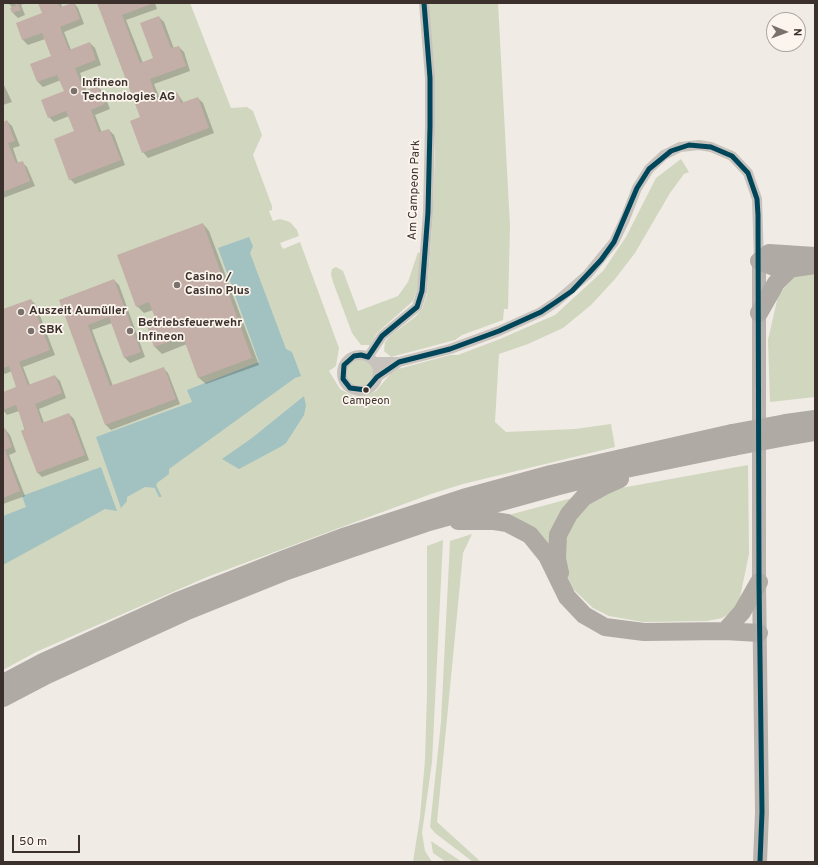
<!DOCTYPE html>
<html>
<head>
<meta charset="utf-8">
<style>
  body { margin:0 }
  #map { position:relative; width:818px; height:865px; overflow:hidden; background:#f0ebe5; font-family:Overpass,sans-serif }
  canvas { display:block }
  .frame { position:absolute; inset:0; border:4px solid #3b302b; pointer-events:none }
  .north { position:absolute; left:766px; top:12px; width:40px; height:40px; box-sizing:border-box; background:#fbf5ee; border:1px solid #aea6a0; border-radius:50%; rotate:91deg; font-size:11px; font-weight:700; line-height:16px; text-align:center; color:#3b302b }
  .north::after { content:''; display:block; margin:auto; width:14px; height:18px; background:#7a716c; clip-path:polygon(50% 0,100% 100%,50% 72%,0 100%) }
  .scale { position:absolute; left:12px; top:835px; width:68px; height:18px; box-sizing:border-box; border:2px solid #3b302b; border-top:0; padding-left:5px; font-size:12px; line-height:14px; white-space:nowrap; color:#3b302b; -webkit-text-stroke:3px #fbf5ee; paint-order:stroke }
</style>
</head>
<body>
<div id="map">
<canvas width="818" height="865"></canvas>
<div class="frame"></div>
<div class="north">N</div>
<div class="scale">50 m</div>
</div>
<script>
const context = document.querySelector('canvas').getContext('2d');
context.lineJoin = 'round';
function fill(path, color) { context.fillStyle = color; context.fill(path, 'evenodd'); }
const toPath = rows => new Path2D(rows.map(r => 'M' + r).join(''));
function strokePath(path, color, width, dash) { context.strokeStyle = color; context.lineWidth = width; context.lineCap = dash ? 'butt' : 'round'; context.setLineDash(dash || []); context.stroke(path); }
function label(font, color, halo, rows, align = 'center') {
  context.font = font + ' Overpass,sans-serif'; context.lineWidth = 3.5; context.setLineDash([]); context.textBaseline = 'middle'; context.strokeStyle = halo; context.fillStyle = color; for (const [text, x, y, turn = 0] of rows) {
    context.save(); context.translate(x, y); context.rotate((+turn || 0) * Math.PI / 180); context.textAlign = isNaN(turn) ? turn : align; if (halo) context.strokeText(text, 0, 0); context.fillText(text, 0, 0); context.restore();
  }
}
const green = toPath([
  [3,3,190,3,231,108,247,107,253,111,262,135,253,155,272,206,272,210,269,211,273,221,280,219,290,222,297,230,299,236,280,243,283,249,300,242,339,348,336,366,329,371,340,389,353,396,363,396,376,391,391,373,398,369,450,355,458,355,500,339,555,315,603,271,626,237,656,178,681,159,689,172,684,174,670,193,635,253,615,279,591,305,563,328,528,344,499,354,495,422,506,432,575,429,611,424,615,447,463,484,431,494,207,577,36,652,3,670],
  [428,3,498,3,510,226,508,309,504,309,503,320,462,335,455,340,391,357,384,351,385,342,391,335,415,317,422,309,427,294,432,227,435,153,434,78],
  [418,252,421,254,417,290,413,301,377,333,370,345,361,345,352,333,333,282,331,274,332,269,336,267,343,271,358,311,398,296,408,282],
  [815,272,815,397,770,402,768,340,778,296,792,278,799,275],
  '346 373a14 14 0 1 1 28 0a14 14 0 1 1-28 0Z',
  [748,465,749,554,739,602,732,612,722,618,707,621,643,622,609,616,593,608,572,588,567,575,563,556,569,526,587,503,610,490],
  [576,497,551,552,505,516],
  [472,534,463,553,437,822,481,862,473,862,435,833,430,827,441,722,450,541],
  [443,540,432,762,422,833,425,851,432,862,413,862,420,817,425,760,427,694,427,546],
  [431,841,462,862,446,862,433,853]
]);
const water = toPath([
  [249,237,253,246,250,253,286,349,292,352,301,376,295,378,169,469,169,474,157,483,156,488,145,487,127,497,127,501,121,508,96,437,192,402,187,390,259,362,218,248],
  [304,396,306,406,304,415,286,443,282,446,239,469,222,459,252,438],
  [101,467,117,511,105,509,3,565,3,516,26,507,22,496]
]);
const shadow = toPath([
  [8,3,26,3,21,5,25,15,18,18,13,13,12,7],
  [39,3,61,3,62,7,74,3,78,8,84,24,64,32,71,50,90,43,95,48,101,65,80,73,87,92,98,87,103,92,110,109,95,115,102,133,109,130,114,135,125,165,75,184,70,179,75,132,69,116,54,122,49,117,65,92,61,80,43,87,38,82,31,65,52,57,45,39,28,45,23,40,17,24,44,14],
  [98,3,155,3,157,9,126,20,143,63,154,59,159,17,164,22,174,49,179,47,184,52,190,71,154,84,160,99,177,93,184,103,198,98,203,103,214,133,148,158,143,152,141,118],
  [3,83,12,102,3,105],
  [7,121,12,126,20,146,13,148,18,163,22,162,27,167,35,186,3,198,3,123],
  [203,224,209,231,259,365,206,384,199,378,187,344,162,354,155,347,148,327,158,323,153,310,144,313,137,306],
  [114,280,119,285,145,357,130,363,125,358,112,323,92,330,113,386,163,368,168,373,180,404,111,430,106,425,60,300],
  [31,300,36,305,55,355,23,367,30,385,55,376,60,381,66,398,39,409,44,423,69,414,74,419,89,460,42,477,37,472,19,411,7,415,3,410,3,393,18,387,12,371,5,374,3,372,3,310],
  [5,429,10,435,16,452,9,455,25,496,3,504,3,430]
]);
const stream = toPath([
  [156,488,160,496]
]);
const building = toPath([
  [15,3,18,3,21,10,12,13,10,8,16,5],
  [38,3,58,3,60,7,74,3,80,19,60,27,69,50,90,42,96,60,75,68,84,91,98,86,105,104,91,110,99,132,109,129,121,160,69,180,54,139,74,131,66,111,48,118,41,100,64,91,57,75,37,82,30,64,51,56,42,33,22,40,16,23,42,13],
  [97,3,154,3,122,15,140,63,153,58,140,23,159,16,171,48,179,46,186,66,150,79,157,99,177,92,181,103,198,97,209,128,142,153,130,121,140,117],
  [7,120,15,141,8,143,16,163,23,161,30,181,3,192,3,122],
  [203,223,252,358,198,378,183,337,154,347,147,326,157,323,149,302,136,307,117,255],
  [114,279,141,352,124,358,109,317,88,325,110,386,164,367,176,399,105,425,59,300],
  [31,299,50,350,19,362,28,385,55,375,62,393,35,404,36,406,42,423,69,413,85,455,37,473,21,431,25,429,16,405,3,410,3,392,16,387,9,366,3,368,3,309],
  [5,428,12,447,5,450,20,491,3,498,3,429]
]);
const street = toPath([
  '342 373a18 18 0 1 1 36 0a18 18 0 1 1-36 0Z',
  [368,357,382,336,417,307,422,291,428,212,430,126,430,78,424,3],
  [374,362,399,362,450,349,499,331,541,312,556,302,587,275,614,242,625,219,637,188,649,169,664,155,680,147,699,145,711,147,732,156,748,173,757,199,759,261],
  [377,377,399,362]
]);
const secondary = toPath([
  [759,261,759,582,762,812,760,862]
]);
const highway = toPath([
  [815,256,769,253,759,261,781,270,815,265],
  [759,313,776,283,789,270],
  [786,423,815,419],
  [786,437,815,432],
  [458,521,494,521,507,523,530,535,547,556,567,597,584,615,605,627,644,632,725,631,759,633],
  [560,573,557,559,558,535,569,514,584,497,604,486,620,479],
  [725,631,742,612,759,582],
  [3,683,43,662,180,600,284,559,346,536,463,498,551,474,732,433],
  [3,698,47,675,185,612,287,571,350,549,429,522,555,487,626,469,733,447]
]);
const highwayBridge = toPath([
  [732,433,786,423],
  [733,447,786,437]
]);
const bus1 = toPath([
  [368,357,361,355,354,356,344,365,343,379,350,388,366,390,377,377,399,362,450,349,499,331,541,312,556,302,572,291,601,260,614,242,637,188,649,169,671,151,689,145,711,147,732,156,748,173,757,199,758,215,759,582,762,812,760,862],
  [368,357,382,336,417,307,422,291,428,212,430,126,430,78,424,3]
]);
const markers = [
  [74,91,4,"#7a716c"],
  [177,285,4,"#7a716c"],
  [21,312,4,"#7a716c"],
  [31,331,4,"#7a716c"],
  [130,331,4,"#7a716c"],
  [366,390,3.5,"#3b302b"]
];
const busNames = [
  ["Campeon",366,402]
];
const poiNames = [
  ["Infineon",82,84],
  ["Technologies AG",82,98],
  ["Casino /",185,278],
  ["Casino Plus",185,292],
  ["Auszeit Aumüller",29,312],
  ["Betriebsfeuerwehr",138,324],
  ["Infineon",138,338],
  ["SBK",39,331]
];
const streetNames = [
  ["Am Campeon Park",415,190,-88]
];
fill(green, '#d1d6bf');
fill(water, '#a1c2c1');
fill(shadow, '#0003');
strokePath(stream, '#a1c2c1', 2.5);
fill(building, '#c3afa7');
strokePath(street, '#c9c3be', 10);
strokePath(secondary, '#bab3ae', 14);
strokePath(highway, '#afaaa4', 18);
strokePath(highwayBridge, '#afaaa4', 18);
strokePath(bus1, '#00465a', 5);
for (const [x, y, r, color] of markers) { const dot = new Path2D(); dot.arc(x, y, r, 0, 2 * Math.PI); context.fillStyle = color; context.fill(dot); strokePath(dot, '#fbf5ee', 1.5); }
label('11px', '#3b302b', '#fbf5ee', busNames);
label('bold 12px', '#3b302b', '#fbf5ee', poiNames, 'left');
label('12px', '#3b302b', '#fbf5ee', streetNames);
</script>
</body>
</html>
